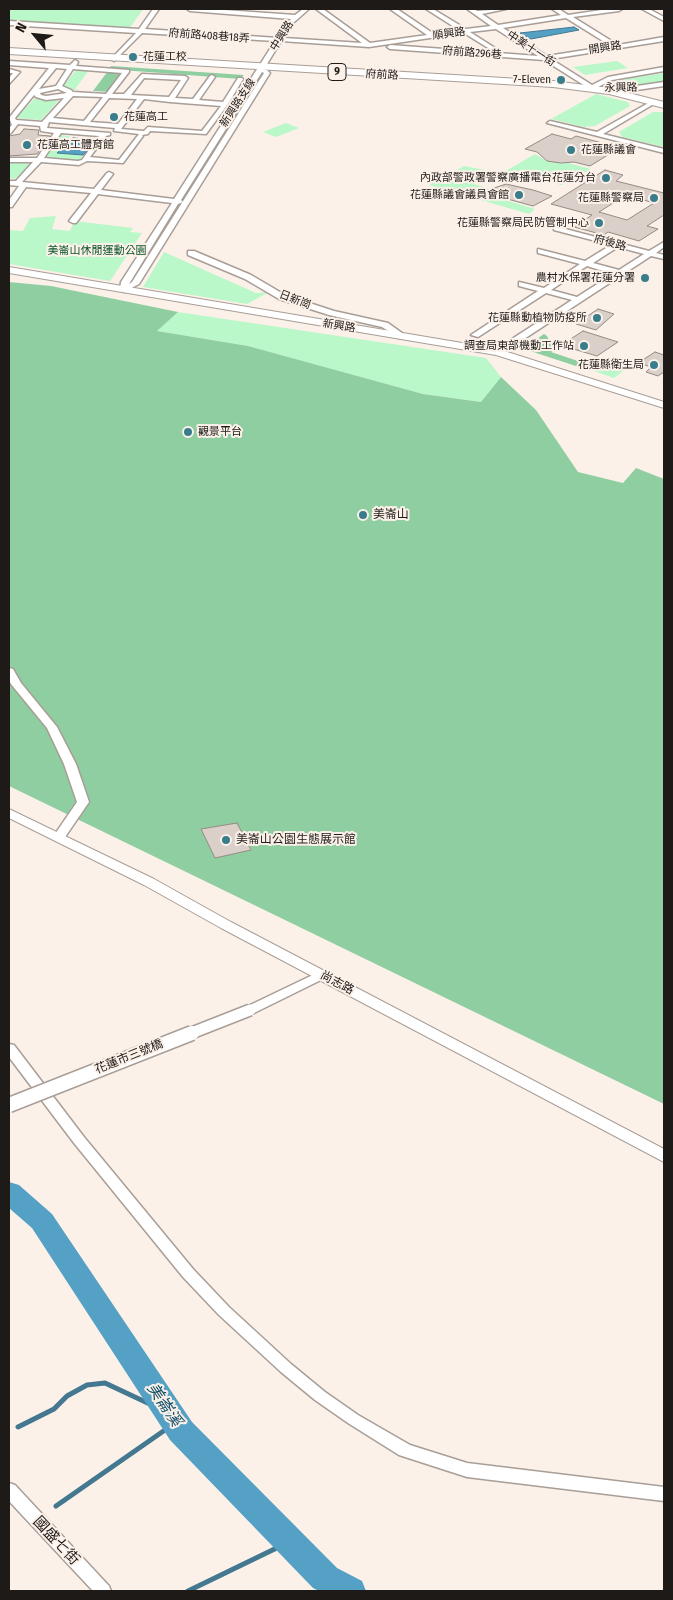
<!DOCTYPE html>
<html>
<head>
<meta charset="utf-8">
<style>
  body { margin:0 }
  #map { position:relative; width:673px; height:1600px; overflow:hidden; background:#fbf1e9; font-family:"Fira Sans Condensed",sans-serif }
  canvas { display:block }
  .frame { position:absolute; inset:0; border:10px solid #1e1a18; pointer-events:none }
  .north { position:absolute; left:10px; top:10px; width:50px; height:50px; -webkit-text-stroke:4px #fbf1e9; paint-order:stroke; rotate:298deg; font-size:14px; font-weight:700; line-height:20px; text-align:center; color:#1e1a18 }
  .north::after { content:''; display:block; margin:auto; width:18px; height:22px; background:#1e1a18; clip-path:polygon(50% 0,100% 100%,50% 72%,0 100%) }
</style>
</head>
<body>
<div id="map">
<canvas width="673" height="1600"></canvas>
<div class="frame"></div>
<div class="north">N</div>
</div>
<script>
const context = document.querySelector('canvas').getContext('2d');
context.lineJoin = 'round';
function fill(path, color) { context.fillStyle = color; context.fill(path, 'evenodd'); }
const toPath = rows => new Path2D(rows.map(r => 'M' + r).join(''));
function strokePath(path, color, width, dash) { context.strokeStyle = color; context.lineWidth = width; context.lineCap = dash ? 'butt' : 'round'; context.setLineDash(dash || []); context.stroke(path); }
function label(font, color, halo, rows, align = 'center') {
  context.font = font + ' "Fira Sans Condensed","Noto Sans TC",sans-serif'; context.lineWidth = 4; context.setLineDash([]); context.textBaseline = 'middle'; context.strokeStyle = halo; context.fillStyle = color; for (const [text, x, y, turn = 0] of rows) {
    context.save(); context.translate(x, y); context.rotate((+turn || 0) * Math.PI / 180); context.textAlign = isNaN(turn) ? turn : align; if (halo) context.strokeText(text, 0, 0); context.fillText(text, 0, 0); context.restore();
  }
}
const green = toPath([
  [9,9,143,9,129,29,9,20],
  [617,61,628,68,585,75,573,67],
  [77,69,89,70,75,89,80,90,68,90,64,85],
  [664,73,664,81,637,85,623,82,626,79],
  [596,94,628,102,630,106,595,126,584,127,551,119],
  [36,97,61,98,41,120,16,118],
  [653,112,664,112,664,147,622,137,619,132],
  [286,123,299,128,276,137,263,132],
  [60,135,70,136,57,153,83,155,79,162,42,158],
  [535,154,547,161,568,163,591,169,561,185,506,171],
  [9,162,32,164,15,179,9,178],
  [464,166,496,172,474,184,489,189,482,193,535,209,529,214,429,185],
  [56,216,52,229,70,231,74,221,133,228,130,232,142,233,110,281,9,264,9,230,23,231,30,218],
  [164,252,256,293,269,292,247,304,143,287],
  [178,312,486,358,501,377,481,402,423,394,248,346,157,331],
  [604,361,627,368,614,378,591,370]
]);
const forest = toPath([
  [111,66,244,75,240,79,108,69],
  [108,71,127,72,111,92,93,91],
  [9,282,51,286,178,312,157,331,248,346,423,394,481,402,501,377,536,410,578,472,623,483,636,468,664,479,664,1104,9,786],
  [544,334,547,336,554,350,551,352,590,365,585,369,527,350,525,347]
]);
const water = toPath([
  [574,27,579,30,531,39,520,33,574,27],
  [73,138,98,140,83,155,57,153,73,138]
]);
const stream = toPath([
  [18,1427,54,1409,67,1396,87,1385,105,1383,169,1413],
  [56,1506,175,1423],
  [188,1591,289,1542]
]);
const river = toPath([
  [9,1182,19,1185,52,1214,192,1422,337,1568,362,1581,366,1591,319,1591,313,1588,170,1440,32,1228,9,1208,9,1182]
]);
const building = toPath([
  [24,129,39,130,38,135,50,136,37,154,9,156,9,136,20,134,24,129],
  [552,134,571,139,576,136,602,143,597,146,616,150,590,166,574,162,561,163,547,161,537,152,525,149,552,134],
  [605,170,623,175,616,181,664,193,664,215,647,226,658,229,639,241,608,232,604,235,574,227,592,215,551,204,605,170],
  [626,195,654,203,627,220,599,212,626,195],
  [506,184,533,190,552,196,533,206,482,192,506,184],
  [598,309,614,314,596,330,576,324,598,309],
  [583,331,618,342,597,356,570,348,575,342,569,340,583,331],
  [655,352,664,355,664,372,658,376,646,372,651,367,638,363,655,352],
  [237,823,251,850,215,858,201,829,237,823]
]);
const minor = toPath([
  [153,9,159,9,145,29,278,38,291,19,190,11,187,9,210,9,295,15,303,9,309,9,292,24,284,38,362,43,316,9,323,9,370,43,427,35,390,9,397,9,434,34,459,30,426,9,433,9,466,29,491,26,467,9,474,9,477,11,506,9,482,14,498,25,561,15,552,9,559,9,568,15,608,9,622,9,619,11,573,17,618,45,664,37,664,41,551,59,592,85,608,77,664,67,664,71,612,80,598,87,630,87,664,82,664,86,630,91,599,91,596,88,590,89,544,60,390,49,387,47,390,45,538,56,496,29,470,32,495,48,495,50,493,51,464,33,369,47,281,41,264,69,267,70,270,73,139,284,124,292,120,290,121,282,172,203,98,194,76,223,73,223,69,221,91,193,26,187,12,207,9,207,9,200,19,186,9,185,9,181,16,181,33,162,9,162,9,158,37,158,54,133,41,131,40,126,18,124,11,133,9,134,9,128,12,125,9,118,49,68,9,65,9,61,70,65,75,60,78,62,76,66,129,70,129,72,112,94,124,94,142,74,185,76,188,78,175,98,193,99,210,76,212,75,215,77,199,100,223,102,238,78,242,78,243,79,228,104,206,134,150,131,148,134,142,135,143,136,123,163,87,161,79,165,41,162,22,182,94,189,107,173,109,172,113,174,101,190,174,199,275,41,142,33,114,61,112,60,112,58,136,33,9,25,9,21,139,29,153,9],
  [566,18,611,46,547,56,503,28,566,18],
  [56,68,67,69,56,86,39,89,56,68],
  [73,69,122,73,106,94,73,92,71,90,62,86,73,69],
  [262,72,264,73,132,282,129,284,178,204,183,202,181,200,262,72],
  [144,78,181,80,169,97,131,95,144,78],
  [58,89,67,93,46,96,41,95,40,93,58,89],
  [34,95,36,97,46,100,64,98,42,122,16,120,15,118,34,95],
  [73,96,103,97,84,121,53,118,73,96],
  [109,98,137,99,118,124,90,122,109,98],
  [144,99,170,102,221,106,202,131,148,127,144,131,121,129,144,99],
  [49,122,115,128,114,131,139,134,119,160,90,157,106,136,110,135,110,133,47,128,49,122],
  [61,133,99,136,82,160,78,161,44,158,61,133],
  [642,9,649,9,664,17,664,21,642,9],
  [9,69,20,72,9,84,9,78,13,73,9,73,9,69],
  [652,101,657,102,603,134,664,149,664,153,547,123,550,121,597,132,652,101],
  [554,226,649,251,664,242,664,247,656,253,664,255,664,259,651,256,501,354,495,354,495,350,572,300,546,293,478,337,471,335,538,291,519,286,519,282,544,288,580,264,538,253,538,249,585,261,611,245,554,230,554,226],
  [618,247,644,254,619,270,593,263,618,247],
  [587,266,613,274,577,297,551,290,587,266],
  [188,251,194,251,251,275,285,295,334,311,388,323,406,336,399,338,382,327,329,315,279,299,245,279,188,255,188,251],
  [9,668,13,669,21,683,57,727,76,764,89,802,63,840,55,840,53,837,77,802,64,764,47,728,11,684,9,680,9,668],
  [321,971,325,972,327,975,325,978,254,1013,250,1014,246,1013,244,1010,246,1007,321,971],
  [9,1044,14,1045,84,1137,193,1269,229,1307,291,1364,325,1392,358,1415,410,1445,467,1463,664,1487,664,1501,467,1477,399,1455,348,1423,315,1400,281,1372,219,1315,183,1277,74,1143,9,1057,9,1044],
  [9,1483,15,1485,109,1586,111,1591,93,1591,9,1501,9,1483]
]);
const tertiary = toPath([
  [9,267,498,349,664,402,664,408,496,355,9,273,9,267],
  [9,809,154,879,231,922,664,1149,664,1162,221,928,144,885,9,818,9,809]
]);
const primary = toPath([
  [9,48,553,81,609,88,664,102,664,108,609,94,553,87,9,54,9,48]
]);
const minorBridgeFar1 = toPath([
  [189,1034,250,1010]
]);
const minorBridge = toPath([
  [9,1105,192,1033]
]);
const markers = [
  [133,57,5,"#397d8c"],
  [561,80,5,"#397d8c"],
  [114,117,5,"#397d8c"],
  [27,145,5,"#397d8c"],
  [571,150,5,"#397d8c"],
  [606,178,5,"#397d8c"],
  [519,195,5,"#397d8c"],
  [654,198,5,"#397d8c"],
  [599,223,5,"#397d8c"],
  [645,278,5,"#397d8c"],
  [597,318,5,"#397d8c"],
  [584,346,5,"#397d8c"],
  [654,365,5,"#397d8c"],
  [188,432,5,"#397d8c"],
  [363,515,5,"#397d8c"],
  [226,840,5,"#397d8c"]
];
const farStreetnames = [
  ["順興路",449,34,-8],
  ["府前路408巷18弄",209,36,4],
  ["中興路",282,36,-58],
  ["開興路",605,48,-9],
  ["中美十一街",531,49,33],
  ["府前路296巷",472,53,4],
  ["府前路",382,75,3],
  ["永興路",621,88,-1],
  ["新興路支線",238,103,-57],
  ["府後路",610,243,15],
  ["日新崗",295,300,21],
  ["新興路",339,326,9]
];
const farPoinames = [
  ["花蓮工校",143,57,"left"],
  ["7-Eleven",551,80],
  ["花蓮高工",124,117,"left"],
  ["花蓮高工體育館",37,145,"left"],
  ["花蓮縣議會",581,150,"left"],
  ["內政部警政署警察廣播電台花蓮分台",596,178],
  ["花蓮縣議會議員會館",509,195],
  ["花蓮縣警察局",644,198],
  ["花蓮縣警察局民防管制中心",589,223],
  ["農村水保署花蓮分署",635,278],
  ["花蓮縣動植物防疫所",587,318],
  ["調查局東部機動工作站",574,346],
  ["花蓮縣衛生局",644,365],
  ["觀景平台",198,432,"left"]
];
const shields = [
  [337,72,18]
];
const shieldNames = [
  ["9",337,72]
];
const farParknames = [
  ["美崙山休閒運動公園",97,251]
];
const poiNames = [
  ["美崙山",373,515],
  ["美崙山公園生態展示館",236,840]
];
const streetNames = [
  ["尚志路",337,983,28],
  ["花蓮市三號橋",129,1057,-22]
];
const nearStreetnames = [
  ["國盛七街",56,1541,47]
];
const nearWaternames = [
  ["美崙溪",164,1405,56]
];
fill(green, '#baf7c9');
fill(forest, '#8fcea0');
fill(water, '#55a1c5');
strokePath(water, '#447891', 1);
strokePath(stream, '#447891', 5);
fill(river, '#55a1c5');
fill(building, '#dad0c9');
strokePath(building, '#948b84', 1);
strokePath(minor, '#a89e97', 3);
strokePath(tertiary, '#a89e97', 2);
strokePath(primary, '#a89e97', 2);
fill(minor, '#fff');
fill(tertiary, '#fff');
fill(primary, '#fff');
strokePath(minorBridgeFar1, '#a89e97', 14, []);
strokePath(minorBridge, '#a89e97', 17, []);
strokePath(minorBridgeFar1, '#fff', 11);
strokePath(minorBridge, '#fff', 14);
for (const [x, y, r, color] of markers) { const dot = new Path2D(); dot.arc(x, y, r, 0, 2 * Math.PI); context.fillStyle = color; context.fill(dot); strokePath(dot, '#fbf1e9', 2); }
label('11px', '#1e1a18', '#fbf1e9', farStreetnames);
label('11px', '#1e1a18', '#fbf1e9', farPoinames, 'right');
for (const [x, y, w] of shields) { const box = new Path2D(); box.roundRect(x - w / 2, y - 8.5, w, 17, 4); context.fillStyle = '#fbf1e9'; context.fill(box); strokePath(box, '#1e1a18', 1); }
label('bold 11px', '#1e1a18', null, shieldNames);
label('11px', '#0a542a', '#fbf1e9', farParknames);
label('12px', '#1e1a18', '#fbf1e9', poiNames, 'left');
label('12px', '#1e1a18', '#fbf1e9', streetNames);
label('15px', '#1e1a18', '#fbf1e9', nearStreetnames);
label('italic 16px', '#14516b', '#fbf1e9', nearWaternames);
</script>
</body>
</html>
